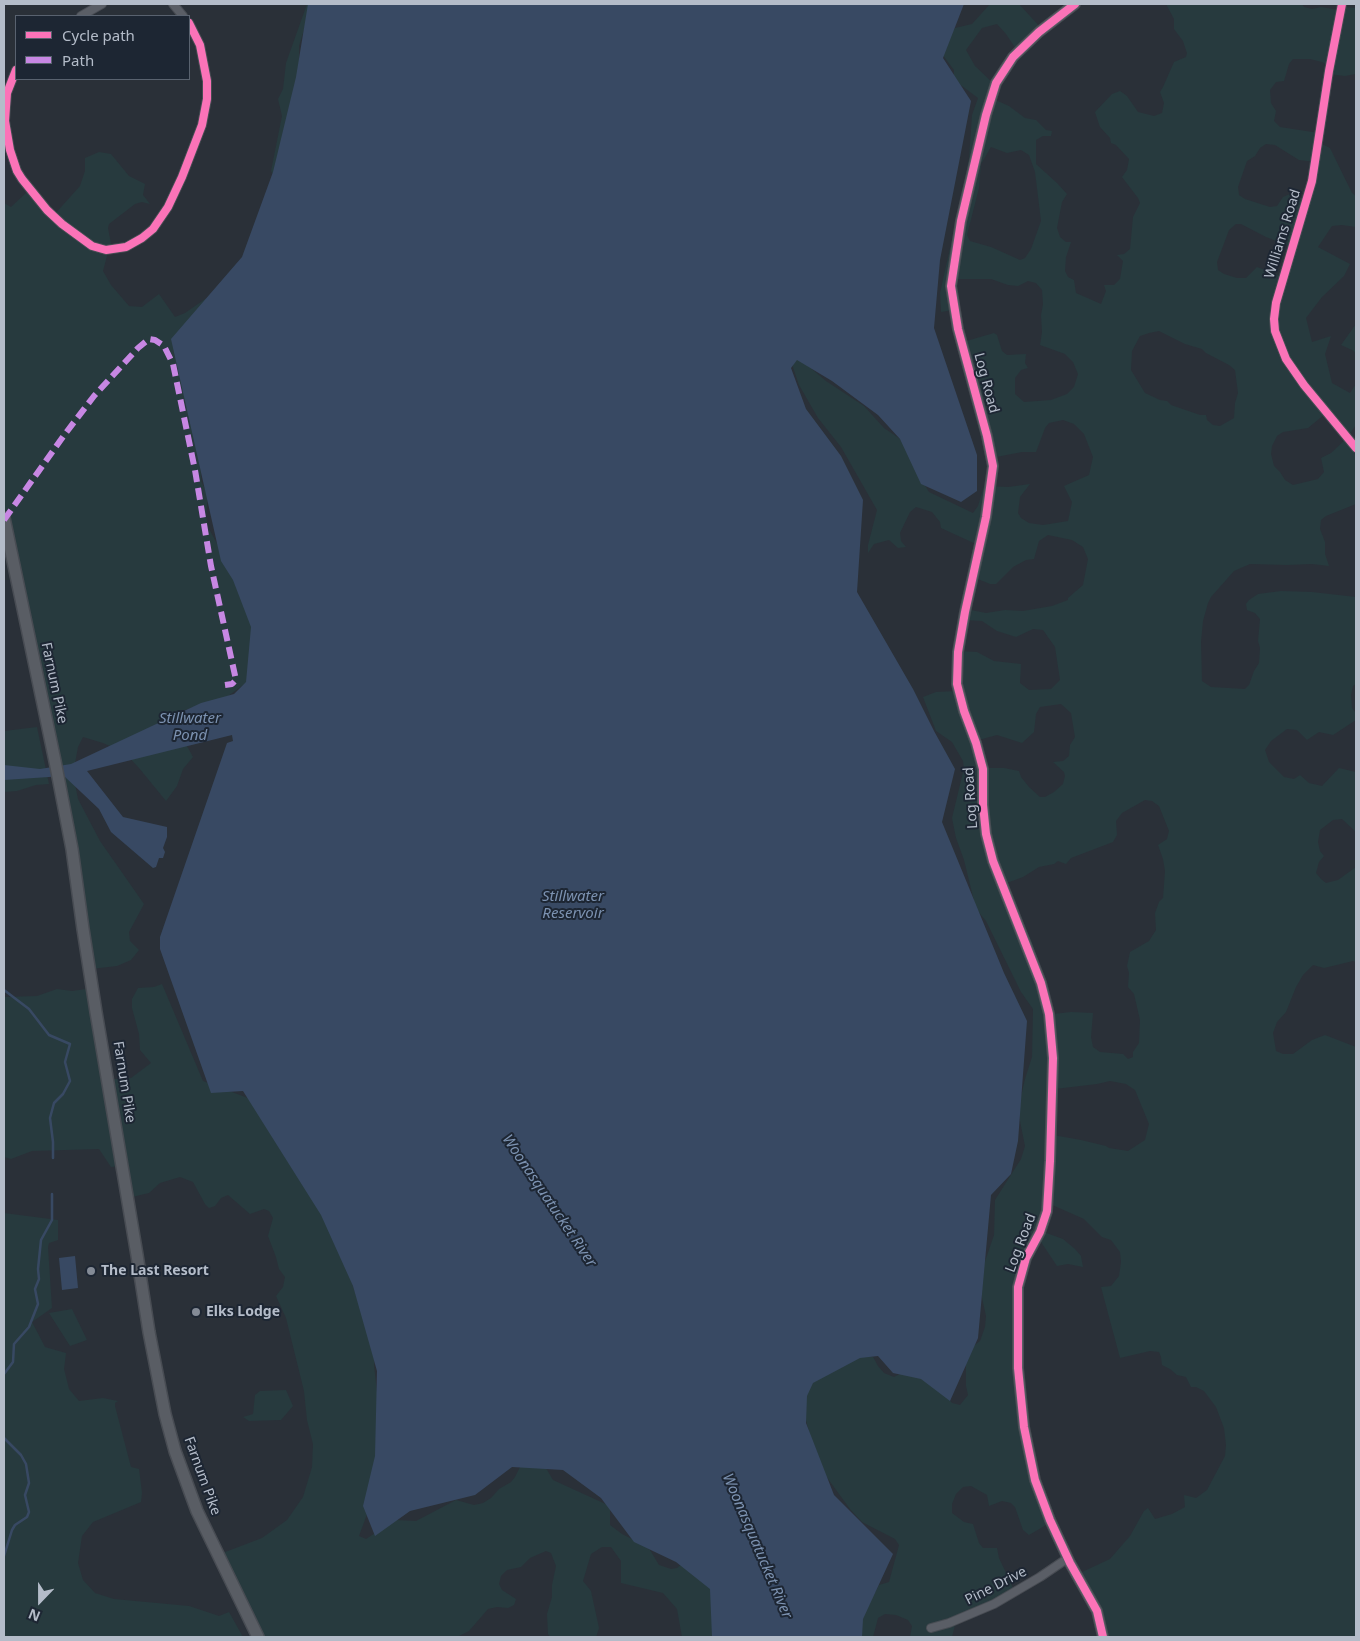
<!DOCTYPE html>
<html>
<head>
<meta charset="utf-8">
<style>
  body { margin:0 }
  #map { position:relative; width:1360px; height:1641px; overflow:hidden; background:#2a3038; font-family:"Noto Sans",sans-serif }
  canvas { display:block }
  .frame { position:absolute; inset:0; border:5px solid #b4bcc9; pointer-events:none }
  .legend { position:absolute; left:15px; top:15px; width:175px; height:65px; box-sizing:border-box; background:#1d2633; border:1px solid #59626f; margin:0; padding:6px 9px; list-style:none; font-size:15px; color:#b4bcc9 }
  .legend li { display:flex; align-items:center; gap:10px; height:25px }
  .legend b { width:25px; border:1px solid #59626f }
  .north { position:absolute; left:15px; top:1576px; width:50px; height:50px; -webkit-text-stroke:4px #1d2633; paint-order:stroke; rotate:202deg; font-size:14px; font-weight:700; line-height:20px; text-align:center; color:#b4bcc9 }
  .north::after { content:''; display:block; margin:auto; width:18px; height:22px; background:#b4bcc9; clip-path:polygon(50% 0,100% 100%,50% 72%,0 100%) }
</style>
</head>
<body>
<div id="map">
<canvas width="1360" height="1641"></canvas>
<div class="frame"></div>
<ul class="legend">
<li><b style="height:6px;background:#fb73b8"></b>Cycle path</li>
<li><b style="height:6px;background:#c787e3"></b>Path</li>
</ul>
<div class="north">N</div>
</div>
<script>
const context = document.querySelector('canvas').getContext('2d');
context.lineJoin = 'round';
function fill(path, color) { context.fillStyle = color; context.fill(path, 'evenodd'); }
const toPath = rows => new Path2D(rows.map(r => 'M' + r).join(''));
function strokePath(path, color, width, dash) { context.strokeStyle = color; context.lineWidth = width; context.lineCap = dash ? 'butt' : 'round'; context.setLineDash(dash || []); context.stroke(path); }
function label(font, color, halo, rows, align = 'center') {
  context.font = font + ' "Noto Sans",sans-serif'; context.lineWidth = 4; context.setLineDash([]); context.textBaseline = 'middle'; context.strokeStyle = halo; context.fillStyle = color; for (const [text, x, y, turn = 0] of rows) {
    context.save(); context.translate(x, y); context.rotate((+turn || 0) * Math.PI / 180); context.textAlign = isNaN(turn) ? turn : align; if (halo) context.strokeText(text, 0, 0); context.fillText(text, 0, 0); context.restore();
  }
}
const green = toPath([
  [307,4,312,4,299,46,299,64,304,82,275,178,271,171,282,116,278,99,283,89,286,63],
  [990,4,1019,4,1041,28,1018,52,1006,34,997,24,982,28,966,50,975,66,995,85,991,98,1009,106,1025,118,1036,120,1046,130,1052,131,1051,136,1043,136,1036,140,1036,164,1057,183,1067,194,1062,202,1057,228,1060,237,1066,242,1071,242,1066,257,1065,271,1068,277,1074,280,1076,293,1101,304,1106,291,1104,285,1114,285,1120,279,1123,261,1117,255,1124,254,1130,249,1133,217,1140,203,1138,198,1122,177,1127,170,1129,159,1116,145,1111,143,1110,138,1100,127,1095,112,1112,94,1120,91,1127,96,1138,112,1154,116,1162,113,1164,103,1160,92,1163,87,1174,62,1186,57,1187,53,1183,41,1174,29,1174,19,1166,4,1302,4,1304,7,1312,9,1321,7,1339,10,1343,7,1356,8,1356,74,1345,76,1329,74,1329,66,1322,62,1310,59,1293,59,1289,64,1284,81,1276,82,1270,90,1271,103,1276,111,1274,121,1280,127,1319,133,1320,143,1330,148,1352,193,1356,196,1356,227,1342,225,1332,226,1318,247,1350,264,1344,276,1322,297,1306,318,1312,342,1331,336,1325,354,1332,383,1350,393,1356,384,1356,425,1348,436,1325,414,1308,428,1283,432,1277,436,1272,446,1271,454,1274,466,1280,472,1285,480,1293,485,1318,479,1324,472,1321,458,1331,453,1346,439,1356,447,1356,504,1326,516,1321,520,1320,529,1325,542,1325,554,1329,566,1312,564,1287,565,1250,564,1234,571,1211,597,1208,603,1203,621,1201,642,1202,681,1211,687,1245,689,1249,685,1254,671,1259,663,1260,648,1258,641,1260,619,1255,613,1247,610,1246,604,1249,600,1258,594,1281,591,1312,592,1356,597,1356,684,1353,686,1351,695,1352,708,1356,713,1356,720,1333,735,1319,732,1307,740,1297,730,1287,729,1271,741,1265,750,1269,762,1284,777,1294,779,1300,775,1309,783,1322,786,1339,768,1356,772,1356,832,1342,819,1333,820,1320,830,1318,842,1320,851,1324,856,1319,862,1316,873,1321,879,1326,883,1338,880,1356,867,1356,962,1353,961,1324,968,1313,965,1303,975,1296,987,1286,1012,1277,1022,1273,1033,1276,1051,1283,1054,1293,1054,1312,1040,1325,1035,1356,1047,1356,1637,1102,1637,1080,1573,1110,1559,1130,1536,1144,1511,1148,1508,1155,1519,1172,1514,1185,1507,1184,1495,1196,1498,1207,1490,1225,1456,1226,1445,1224,1428,1216,1407,1204,1391,1196,1387,1191,1387,1186,1377,1177,1375,1170,1369,1162,1365,1161,1357,1159,1352,1150,1351,1120,1358,1101,1287,1111,1286,1119,1276,1121,1262,1120,1252,1111,1240,1102,1237,1084,1219,1050,1204,1041,1231,1063,1239,1075,1249,1081,1256,1083,1267,1068,1264,1057,1266,1039,1239,1019,1288,1025,1424,1038,1483,1053,1521,1029,1535,1023,1530,1015,1507,1011,1503,1002,1501,989,1506,987,1495,971,1486,963,1487,956,1494,952,1504,952,1513,964,1522,973,1524,979,1543,983,1548,997,1548,999,1558,1015,1592,956,1621,952,1637,910,1637,912,1626,908,1620,896,1615,885,1614,878,1618,873,1637,851,1637,879,1585,889,1582,899,1545,895,1539,862,1522,850,1509,815,1461,811,1451,809,1431,798,1392,858,1354,873,1357,878,1366,884,1373,894,1377,902,1373,933,1380,952,1403,960,1405,968,1395,966,1386,966,1360,971,1348,980,1341,985,1327,986,1316,980,1289,980,1276,994,1235,995,1200,1021,1159,1025,1146,1020,1121,1020,1101,1025,1079,1032,1057,1033,1009,1021,992,986,921,976,909,964,860,956,838,952,818,964,768,963,761,952,742,936,731,923,697,936,692,957,691,959,651,977,652,994,661,1021,664,1020,683,1029,690,1051,689,1060,680,1055,647,1043,630,1033,629,1016,637,997,631,982,621,964,620,966,609,986,613,1005,610,1023,611,1052,606,1068,600,1068,598,1083,585,1088,559,1083,547,1072,540,1048,535,1039,541,1034,559,1026,560,1013,567,996,584,990,584,973,577,978,545,941,528,940,522,932,512,916,507,910,512,900,533,901,541,906,547,898,548,889,540,874,544,868,553,868,545,877,510,841,447,818,418,799,385,790,358,794,354,826,381,864,406,884,428,903,441,918,474,929,492,973,513,978,506,984,486,1008,487,1030,484,1020,497,1018,513,1021,518,1029,523,1043,525,1068,521,1072,502,1064,486,1089,475,1093,457,1084,434,1074,424,1063,420,1049,423,1045,428,1036,452,1022,452,991,458,963,342,994,333,997,335,1002,351,1007,355,1026,354,1025,363,1028,368,1021,370,1015,378,1015,394,1024,402,1051,400,1067,394,1074,387,1078,374,1073,362,1065,354,1040,345,1042,332,1041,315,1043,304,1042,290,1036,283,1028,281,1018,286,1008,285,991,279,953,279,953,310,941,312,940,293,959,208,969,158,972,115,978,98,954,80,954,70,939,50,955,28,972,24],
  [1266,144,1275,145,1299,160,1315,162,1309,201,1290,194,1283,197,1277,206,1270,207,1245,199,1239,195,1238,187,1247,161,1255,156,1260,148],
  [991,147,1007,153,1021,150,1029,155,1035,172,1041,221,1031,249,1025,258,1020,260,991,247,970,241,967,235,979,188,981,164],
  [1236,224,1241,224,1266,237,1292,247,1283,277,1257,267,1246,278,1237,278,1224,274,1218,270,1217,262,1229,230],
  [1159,331,1185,344,1202,349,1206,353,1229,365,1235,370,1238,393,1235,403,1234,418,1220,426,1213,425,1207,420,1206,415,1200,415,1171,405,1167,401,1160,400,1145,393,1131,370,1132,351,1140,336,1149,333],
  [1061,704,1071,713,1075,737,1070,745,1069,756,1063,761,1053,762,1064,772,1065,776,1063,784,1054,792,1045,797,1040,797,1029,787,1021,777,1019,771,1004,768,983,768,975,741,997,735,1022,743,1034,732,1036,714,1040,707],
  [1145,800,1152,801,1159,806,1169,831,1167,839,1158,845,1163,859,1165,871,1163,898,1159,902,1155,913,1156,930,1149,941,1130,952,1127,966,1129,973,1128,987,1134,994,1140,1020,1139,1043,1133,1052,1133,1057,1128,1059,1123,1054,1100,1052,1093,1047,1091,1037,1093,1013,1071,1012,1053,1014,1046,983,1032,942,1004,884,1023,877,1039,867,1054,864,1058,861,1066,864,1071,858,1113,842,1117,835,1116,821,1122,813],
  [1110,1081,1126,1084,1135,1090,1149,1124,1145,1140,1128,1151,1109,1148,1106,1146,1081,1140,1053,1135,1055,1089,1097,1084],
  [99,152,111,154,129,176,145,184,143,195,150,204,142,202,135,204,109,224,108,228,112,249,108,252,103,271,111,285,129,306,142,307,159,294,175,317,185,313,208,297,200,446,201,481,208,495,206,517,209,529,226,560,259,584,253,673,246,683,228,696,173,714,177,728,193,757,183,769,177,786,166,801,139,768,124,752,103,743,83,737,78,747,73,774,78,799,100,841,144,904,129,932,130,941,139,950,131,960,117,966,91,969,71,845,4,543,4,203,11,207,28,191,53,216,80,186,85,171,85,158],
  [1356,324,1356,355,1354,351,1341,345],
  [37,727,49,784,36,785,17,791,4,792,4,731],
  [162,984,203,1081,253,1100,331,1221,376,1354,374,1365,385,1465,359,1536,366,1539,395,1520,416,1521,456,1500,474,1505,483,1503,491,1498,499,1489,511,1482,515,1477,522,1463,543,1463,553,1480,610,1506,610,1525,622,1534,642,1544,650,1550,659,1565,671,1569,677,1568,685,1561,721,1597,714,1637,682,1637,677,1609,663,1593,621,1583,621,1561,611,1547,602,1547,591,1554,583,1581,591,1591,599,1628,596,1637,550,1637,548,1634,547,1614,552,1597,552,1585,556,1566,551,1553,546,1551,530,1558,521,1567,507,1570,501,1576,499,1584,502,1590,516,1599,514,1605,508,1608,497,1607,488,1609,469,1631,457,1637,260,1637,220,1554,262,1538,287,1520,303,1497,312,1467,313,1444,307,1420,304,1391,286,1318,276,1296,283,1287,285,1277,279,1269,276,1257,268,1236,273,1218,269,1211,264,1209,250,1214,228,1195,221,1198,215,1206,209,1208,205,1204,193,1182,180,1177,160,1183,149,1193,132,1197,113,1079,131,1078,151,1063,140,1050,139,1034,132,1008,132,999,138,988,154,987],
  [93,988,122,1166,111,1167,99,1149,32,1151,11,1159,4,1157,4,997,37,996,57,989,72,991],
  [4,1213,58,1220,58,1240,49,1243,48,1247,52,1308,32,1322,45,1347,66,1353,64,1369,69,1389,79,1401,103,1398,118,1401,115,1403,115,1406,131,1467,139,1469,142,1493,141,1502,93,1522,82,1536,78,1563,83,1580,95,1593,114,1599,189,1606,219,1616,229,1612,243,1637,4,1637],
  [72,1309,87,1340,70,1346,49,1313],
  [286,1390,293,1406,281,1420,249,1421,243,1417,253,1414,255,1395,260,1391]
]);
const water = toPath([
  [308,4,964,4,943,58,971,101,940,260,934,328,977,455,977,491,961,502,921,484,900,439,878,415,832,381,797,360,791,368,806,409,841,456,863,500,857,592,913,689,934,731,955,769,942,822,1004,973,1027,1021,1018,1141,1011,1174,991,1195,978,1338,950,1401,921,1379,893,1373,878,1356,860,1358,813,1383,807,1396,806,1423,834,1495,893,1554,863,1619,862,1637,712,1637,710,1589,676,1562,634,1542,601,1498,563,1470,512,1467,475,1495,410,1511,375,1536,363,1506,375,1456,377,1371,353,1286,321,1215,243,1091,211,1093,160,949,160,937,227,743,233,741,232,735,87,771,123,817,167,827,167,837,163,848,165,852,163,858,159,858,156,867,153,868,111,832,99,809,64,776,4,780,4,765,40,769,71,764,201,703,234,694,246,682,251,627,233,580,221,561,171,339,242,257,273,172,296,77],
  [75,1256,78,1288,62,1290,59,1258]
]);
const stream = toPath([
  [4,990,29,1009,49,1035,70,1044,65,1062,70,1081,63,1094,54,1103,50,1118,53,1142,53,1158],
  [4,1374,13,1362,14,1344,29,1327,38,1304,35,1289,39,1279,38,1269,41,1240,52,1220,52,1194],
  [4,1438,21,1455,26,1464,29,1483,25,1495,29,1512,27,1517,15,1525,12,1530,4,1556]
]);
const minor = toPath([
  [173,4,183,16],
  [1342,4,1329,71,1312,181,1276,303,1274,319,1275,331,1286,359,1304,385,1356,448],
  [81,16,102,4],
  [16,70,7,93,5,121,10,150,17,171,22,179,47,210,62,224,92,246,106,250,126,247,142,238,153,229,168,207,182,177,202,125,207,99,207,81,200,45,189,23],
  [931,1628,949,1623,994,1604,1040,1577,1068,1558]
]);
const tertiary = toPath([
  [1075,4,1039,32,1013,57,996,83,986,115,961,221,951,286,958,329,987,436,993,466,986,517,965,612,958,652,957,684,964,711,976,743,983,769,983,805,986,834,993,861,1041,983,1049,1014,1053,1058,1050,1161,1047,1211,1040,1232,1026,1258,1018,1287,1018,1368,1024,1427,1035,1480,1050,1520,1070,1563,1097,1611,1103,1637]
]);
const secondary = toPath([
  [4,518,55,761,72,849,83,929,96,1012,137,1255,149,1332,165,1414,175,1451,197,1511,258,1637]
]);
const quiet = toPath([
  [4,520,65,434,94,396,138,348,149,339,155,340,164,346,173,364,195,470,211,566,236,680,232,684,225,685]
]);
const cycleway = toPath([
  [1075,4,1039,32,1013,57,996,83,986,115,961,221,951,286,958,329,987,436,993,466,986,517,965,612,958,652,957,684,964,711,976,743,983,769,983,805,986,834,993,861,1041,983,1049,1014,1053,1058,1050,1161,1047,1211,1040,1232,1026,1258,1018,1287,1018,1368,1024,1427,1035,1480,1050,1520,1070,1563,1097,1611,1103,1637],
  [1342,4,1329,71,1312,181,1276,303,1274,319,1275,331,1286,359,1304,385,1356,448],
  [16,70,7,93,5,121,10,150,17,171,22,179,47,210,62,224,92,246,106,250,126,247,142,238,153,229,168,207,182,177,202,125,207,99,207,81,200,45,189,23]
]);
const markers = [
  [91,1271,5,"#848b96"],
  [196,1312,5,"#848b96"]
];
const streetNames = [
  ["Williams Road",1283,234,-73],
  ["Log Road",986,383,75],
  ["Farnum Pike",54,683,78],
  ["Log Road",971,798,-94],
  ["Farnum Pike",124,1082,81],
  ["Log Road",1021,1243,-69],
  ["Farnum Pike",202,1476,70],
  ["Pine Drive",996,1586,-27]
];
const poiNames = [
  ["The Last Resort",101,1271],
  ["Elks Lodge",206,1312]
];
const waterNames = [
  ["Stillwater",190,719],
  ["Pond",190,736],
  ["Stillwater",573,897],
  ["Reservoir",573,914],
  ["Woonasquatucket River",549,1201,56],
  ["Woonasquatucket River",757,1546,67]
];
fill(green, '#273a3e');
fill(water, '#384963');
strokePath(stream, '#384963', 2.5);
strokePath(minor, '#484c53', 10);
strokePath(tertiary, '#484c53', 12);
strokePath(secondary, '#484c53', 14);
strokePath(minor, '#5a5e66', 8);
strokePath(tertiary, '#5a5e66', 10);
strokePath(secondary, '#595d64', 11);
strokePath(quiet, '#c787e3', 6, [12, 6]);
strokePath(cycleway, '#fb73b8', 8);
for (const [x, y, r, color] of markers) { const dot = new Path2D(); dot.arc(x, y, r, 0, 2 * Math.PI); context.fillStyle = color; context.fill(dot); strokePath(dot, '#1d2633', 2); }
label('14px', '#b4bcc9', '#1d2633', streetNames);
label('bold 14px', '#b4bcc9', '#1d2633', poiNames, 'left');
label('italic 15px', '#7c92b1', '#1d2633', waterNames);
</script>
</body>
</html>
